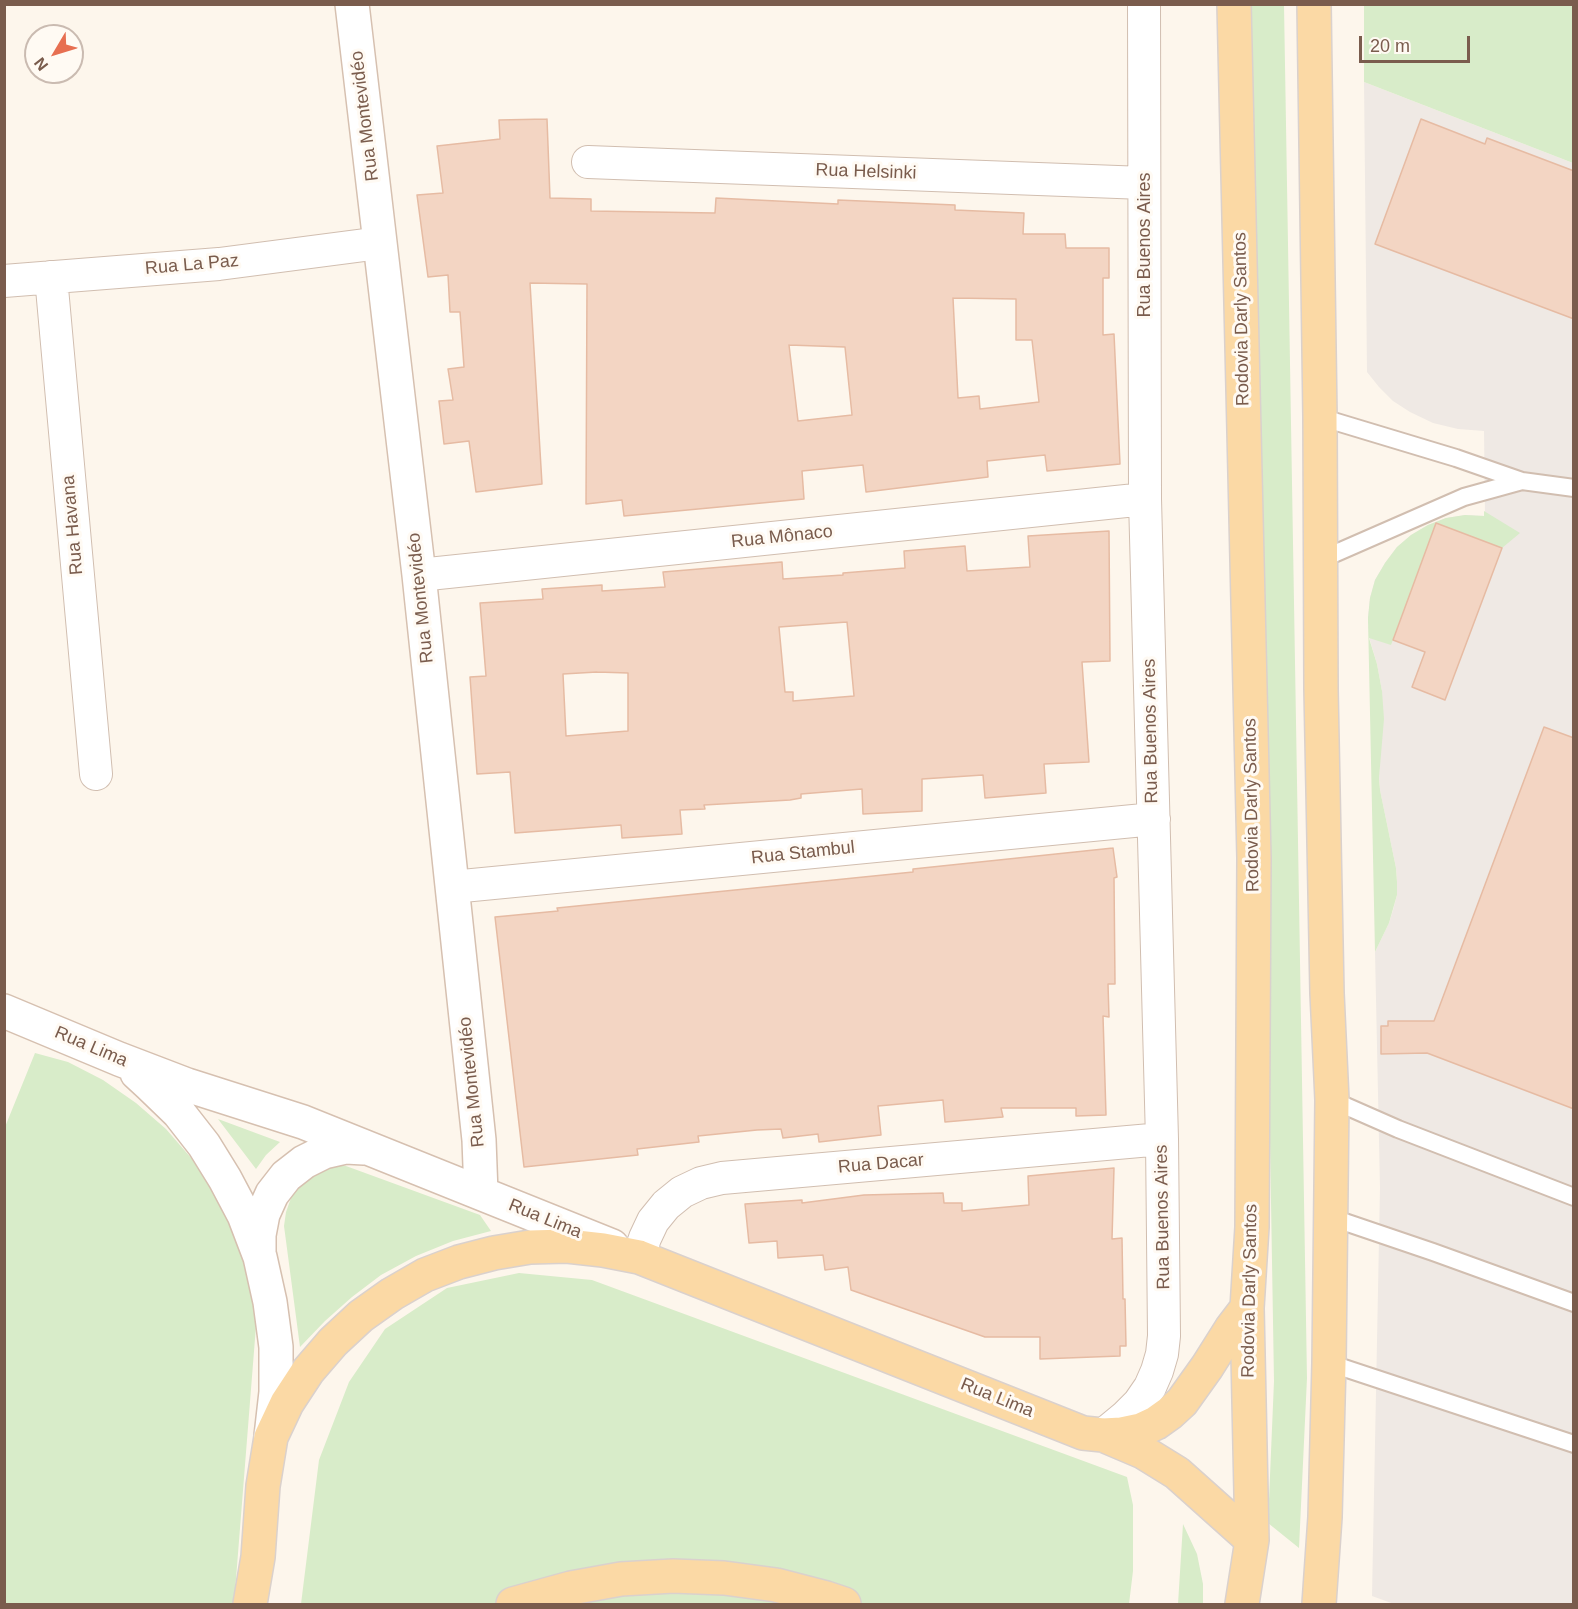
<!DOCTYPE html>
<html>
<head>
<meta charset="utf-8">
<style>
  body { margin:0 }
  #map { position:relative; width:1578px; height:1609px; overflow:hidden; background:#fdf6ec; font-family:Helvetica,sans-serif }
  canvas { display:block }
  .frame { position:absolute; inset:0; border:6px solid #7a5c4d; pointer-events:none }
  .north { position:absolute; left:24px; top:24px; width:60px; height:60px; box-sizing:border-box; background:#fffaf3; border:2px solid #cabbb1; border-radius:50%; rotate:232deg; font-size:16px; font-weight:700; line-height:24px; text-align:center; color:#7a5c4d }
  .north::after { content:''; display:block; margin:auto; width:21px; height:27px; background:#e76f51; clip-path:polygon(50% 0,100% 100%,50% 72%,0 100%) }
  .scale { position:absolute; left:1359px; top:36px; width:111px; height:27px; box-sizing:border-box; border:3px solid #7a5c4d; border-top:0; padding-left:8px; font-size:18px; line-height:21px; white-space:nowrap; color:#7a5c4d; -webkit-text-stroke:4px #fffaf3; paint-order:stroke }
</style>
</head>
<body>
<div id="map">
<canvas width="1578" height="1609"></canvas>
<div class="frame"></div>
<div class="north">N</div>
<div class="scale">20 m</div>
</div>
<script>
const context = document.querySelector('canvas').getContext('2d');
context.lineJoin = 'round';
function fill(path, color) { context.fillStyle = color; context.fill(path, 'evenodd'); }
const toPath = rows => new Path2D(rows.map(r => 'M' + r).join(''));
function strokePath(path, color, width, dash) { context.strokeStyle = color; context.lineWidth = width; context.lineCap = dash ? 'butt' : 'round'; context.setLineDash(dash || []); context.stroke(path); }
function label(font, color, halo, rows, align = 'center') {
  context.font = font + ' Helvetica,sans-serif'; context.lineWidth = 6; context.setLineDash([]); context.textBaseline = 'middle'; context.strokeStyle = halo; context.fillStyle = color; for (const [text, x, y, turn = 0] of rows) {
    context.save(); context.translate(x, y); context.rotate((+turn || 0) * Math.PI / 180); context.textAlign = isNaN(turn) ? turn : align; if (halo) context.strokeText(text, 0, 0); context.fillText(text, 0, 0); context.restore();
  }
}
const industrial = toPath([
  [1364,82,1573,163,1573,1604,1394,1604,1372,1596,1380,1188,1375,952,1389,923,1393,910,1397,895,1397,882,1396,868,1380,790,1379,778,1382,691,1377,664,1369,637,1368,618,1370,598,1375,580,1385,563,1397,547,1411,535,1428,525,1446,518,1465,515,1485,516,1484,431,1458,429,1433,423,1410,412,1393,401,1379,387,1367,372]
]);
const green = toPath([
  [1251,5,1284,5,1307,1378,1299,1548,1268,1523,1274,1381],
  [1364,5,1573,5,1573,163,1364,82],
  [1484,511,1520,533,1502,548,1436,524,1391,645,1369,638,1377,664,1382,691,1384,719,1379,778,1380,790,1396,868,1397,882,1397,895,1389,923,1375,952,1368,618,1370,598,1375,580,1385,563,1397,547,1411,535,1428,525,1446,518,1465,515,1484,516],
  [35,1053,68,1062,103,1080,136,1103,166,1129,192,1159,212,1189,229,1221,242,1255,251,1290,256,1326,234,1604,5,1604,5,1127],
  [218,1119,280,1142,266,1155,256,1169],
  [338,1165,346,1166,480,1215,491,1231,453,1241,416,1256,381,1275,352,1297,325,1321,300,1347,286,1241,284,1226,286,1212,291,1198,301,1185,322,1169],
  [519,1273,592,1280,1127,1477,1133,1505,1133,1571,1129,1604,301,1604,319,1460,349,1382,385,1329,447,1288],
  [1183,1524,1197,1554,1203,1584,1203,1604,1178,1604]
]);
const building = toPath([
  [547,119,550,198,591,199,591,211,715,213,716,198,838,204,838,200,955,205,955,210,1024,213,1023,234,1065,234,1066,248,1109,248,1109,278,1103,278,1103,335,1114,334,1120,464,1047,471,1045,455,987,461,988,477,866,492,863,465,802,471,804,499,624,516,622,500,586,504,587,284,530,283,542,484,476,492,469,441,444,444,439,401,453,400,448,369,464,367,460,312,450,312,448,275,428,277,417,195,443,193,437,146,500,139,499,120,547,119],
  [953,298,1016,299,1016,340,1032,340,1039,402,980,409,979,396,958,398,953,298],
  [789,345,845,347,852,415,798,421,789,345],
  [1421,119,1485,144,1487,138,1574,171,1574,319,1375,244,1421,119],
  [1436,523,1502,548,1445,700,1412,687,1425,652,1393,640,1436,523],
  [1109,531,1110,661,1082,662,1089,762,1044,764,1046,793,985,798,983,775,922,779,922,811,863,814,862,789,801,794,801,798,790,800,704,805,705,809,680,810,682,834,622,838,621,825,515,833,510,772,477,774,470,677,486,676,480,603,543,599,542,589,602,585,602,591,665,587,663,572,782,562,783,579,843,575,843,573,905,568,904,551,965,546,967,571,1030,567,1028,536,1109,531],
  [847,622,854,696,793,701,793,692,785,692,779,627,847,622],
  [597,672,628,673,628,731,566,736,563,674,597,672],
  [1544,727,1574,738,1574,1109,1427,1053,1381,1054,1381,1026,1388,1026,1388,1021,1434,1021,1544,727],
  [1113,848,1117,877,1114,878,1115,984,1108,984,1109,1017,1103,1016,1106,1115,1076,1116,1076,1108,1001,1108,1003,1117,945,1122,943,1100,878,1106,881,1135,819,1142,818,1134,783,1138,781,1129,757,1130,698,1136,699,1142,637,1149,638,1155,524,1167,495,917,558,911,557,908,913,872,913,869,1113,848],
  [1114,1168,1112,1239,1122,1238,1123,1299,1125,1299,1126,1346,1120,1346,1120,1356,1040,1359,1040,1337,985,1337,851,1290,848,1267,825,1270,823,1255,778,1258,777,1241,749,1243,745,1204,802,1200,802,1203,864,1195,943,1193,944,1203,962,1203,962,1211,1029,1205,1028,1176,1114,1168]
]);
const lane = toPath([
  [1320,417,1456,458,1522,481],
  [1320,560,1464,497,1522,481,1574,488],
  [1332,1100,1398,1129,1574,1197],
  [1330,1217,1433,1252,1574,1303],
  [1329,1363,1574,1444]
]);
const street = toPath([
  [588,162,1144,183],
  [51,277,96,774],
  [4,281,219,264,380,243],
  [419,575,1145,499],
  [452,887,1154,819],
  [639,1257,645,1238,653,1221,666,1205,682,1192,701,1183,722,1178,1162,1139],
  [1103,1435,1126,1416,1139,1403,1150,1387,1157,1371,1162,1354,1164,1336,1162,1139,1145,499,1144,4]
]);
const secondary = toPath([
  [352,4,419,575,479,1140,481,1193],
  [4,1011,119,1059,187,1085,303,1122,612,1246],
  [137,1073,150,1085,179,1113,204,1145,225,1179,244,1215,260,1257,270,1302,276,1347,276,1392,271,1436],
  [259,1251,259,1235,263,1214,272,1194,286,1176,304,1162,324,1152,346,1147,364,1148]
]);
const primary = toPath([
  [1234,4,1254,858,1252,1227,1247,1308,1252,1540,1242,1604],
  [1314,4,1320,417,1321,689,1327,993,1332,1100,1329,1363,1325,1517,1319,1604],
  [1103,1435,1143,1452,1177,1473,1252,1540],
  [250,1604,258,1557,263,1486,271,1437,287,1403,308,1371,333,1342,361,1316,392,1294,425,1275,459,1262,494,1253,530,1247,567,1246,603,1250,639,1257,1083,1433,1103,1435,1122,1434,1141,1430,1156,1423,1170,1413,1182,1402,1207,1367,1231,1329,1247,1308],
  [513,1604,571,1588,621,1579,673,1576,724,1578,776,1585,826,1598,844,1604]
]);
const streetNames = [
  ["Rua Montevidéo",365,116,-97],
  ["Rua Helsinki",866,172,2],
  ["Rua Buenos Aires",1145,245,-90],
  ["Rua La Paz",192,265,-5],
  ["Rodovia Darly Santos",1242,319,-91],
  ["Rua Havana",73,525,-95],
  ["Rua Mônaco",782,537,-6],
  ["Rua Montevidéo",421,598,-96],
  ["Rua Buenos Aires",1151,731,-91],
  ["Rodovia Darly Santos",1252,805,-91],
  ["Rua Stambul",803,853,-6],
  ["Rua Lima",91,1047,23],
  ["Rua Montevidéo",472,1082,-96],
  ["Rua Dacar",881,1164,-5],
  ["Rua Buenos Aires",1163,1217,-91],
  ["Rua Lima",545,1219,22],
  ["Rodovia Darly Santos",1250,1291,-89],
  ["Rua Lima",997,1398,22]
];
fill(industrial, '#efe9e4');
fill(green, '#d8ecc9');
fill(building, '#f3d5c3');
strokePath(building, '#e6bba3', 1.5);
strokePath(lane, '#d1beb0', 20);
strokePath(street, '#d1beb0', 34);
strokePath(secondary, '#d6c0b0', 36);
strokePath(primary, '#dad1cd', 36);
strokePath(lane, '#fff', 16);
strokePath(street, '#fff', 32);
strokePath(secondary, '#fff', 33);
strokePath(primary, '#fbd9a5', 33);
label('18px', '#7a5c4d', '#fffaf3', streetNames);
</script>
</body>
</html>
